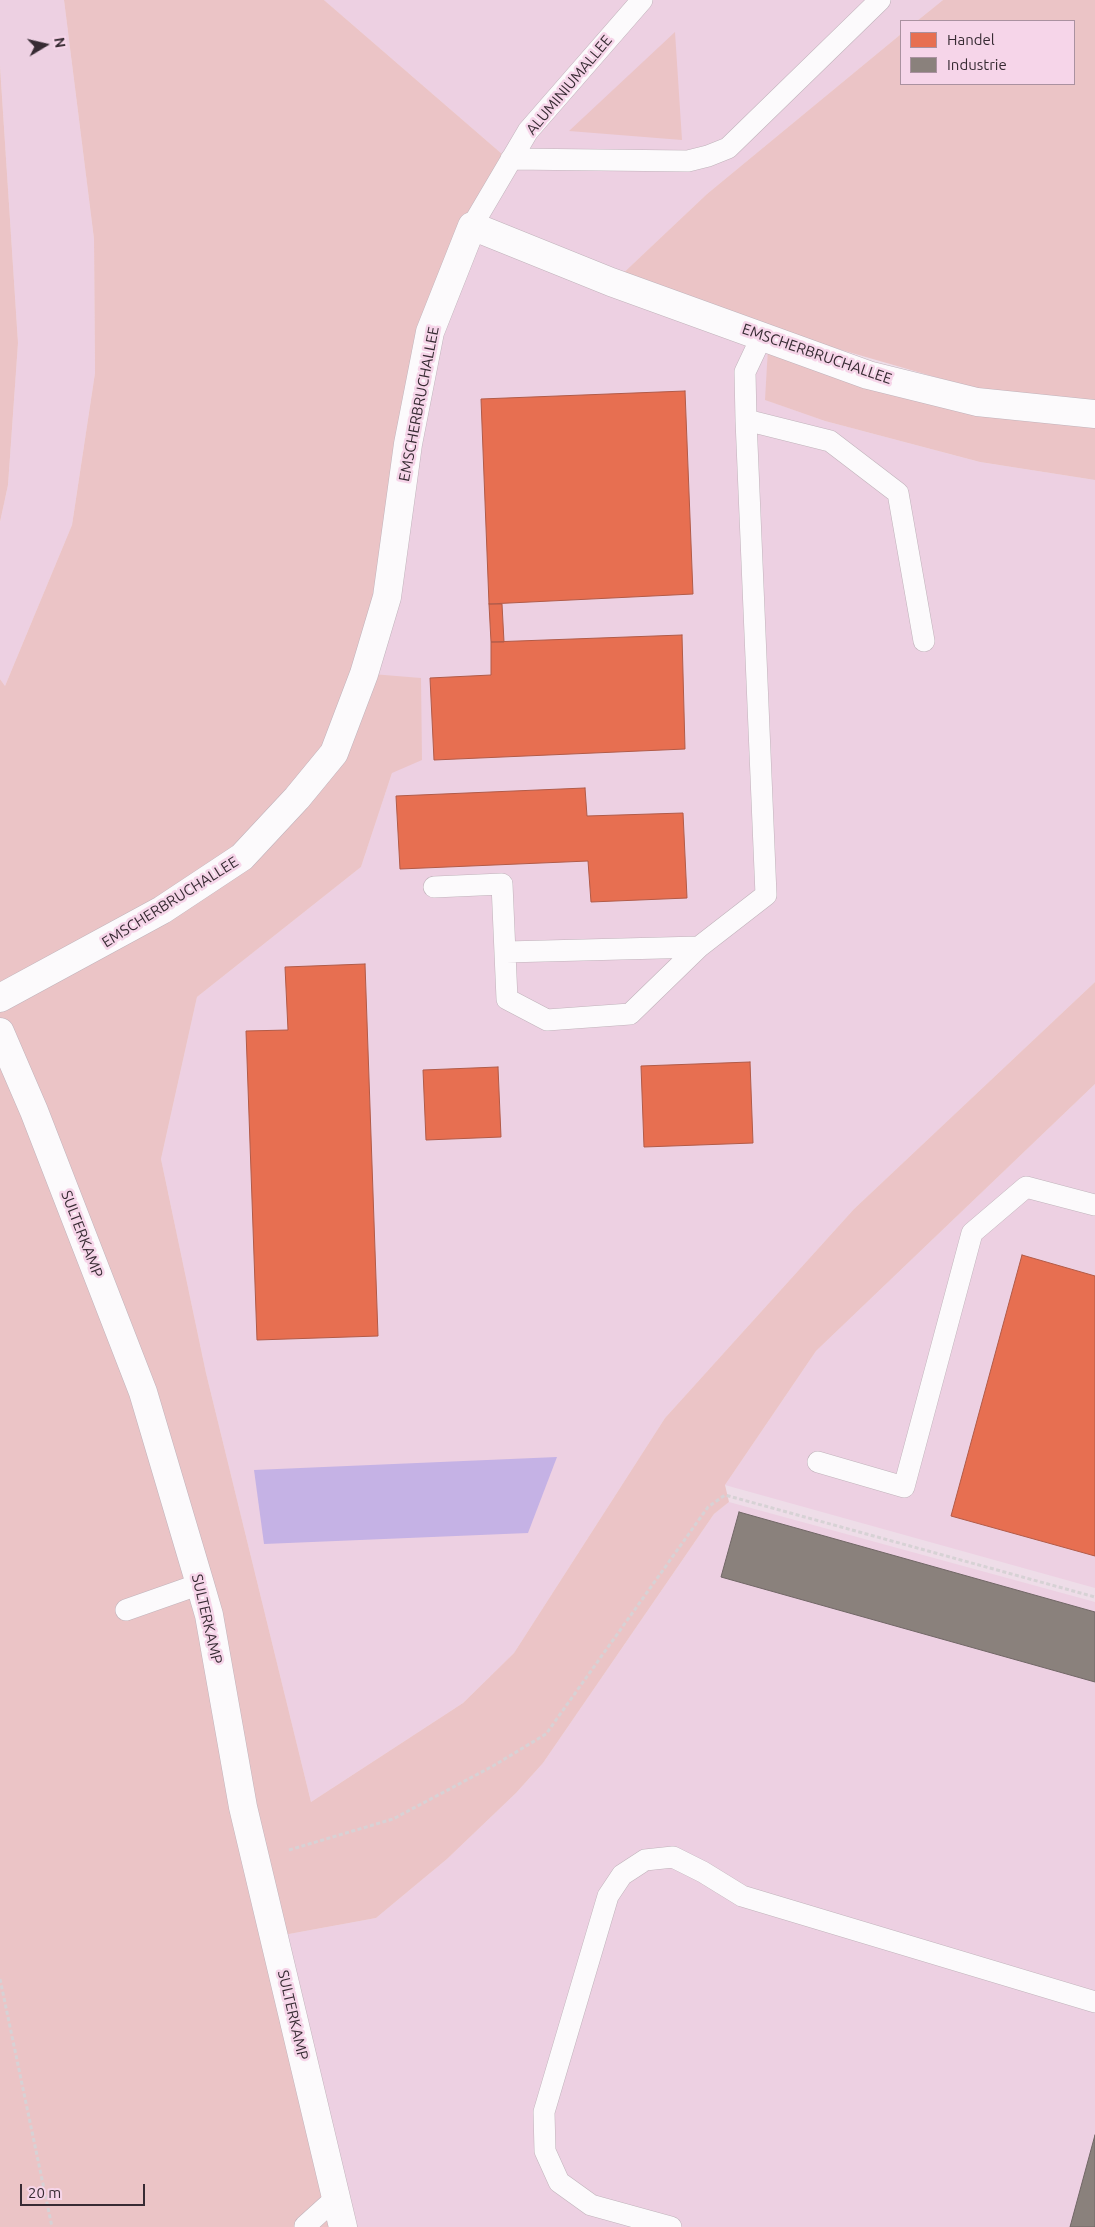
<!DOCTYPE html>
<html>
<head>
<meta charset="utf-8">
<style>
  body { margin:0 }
  #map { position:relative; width:1095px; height:2227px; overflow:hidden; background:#eedde8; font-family:Ubuntu,sans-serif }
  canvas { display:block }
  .legend { position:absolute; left:900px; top:20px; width:175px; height:65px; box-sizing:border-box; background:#f6d5e9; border:1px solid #aa91a0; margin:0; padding:6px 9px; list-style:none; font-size:15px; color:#372b33 }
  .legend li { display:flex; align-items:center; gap:10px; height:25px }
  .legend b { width:25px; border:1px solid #aa91a0 }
  .north { position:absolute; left:20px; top:20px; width:50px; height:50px; -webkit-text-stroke:4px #f6d5e9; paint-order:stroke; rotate:81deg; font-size:14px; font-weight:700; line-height:20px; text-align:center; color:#372b33 }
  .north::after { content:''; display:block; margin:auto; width:18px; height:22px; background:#372b33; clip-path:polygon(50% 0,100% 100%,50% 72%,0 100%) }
  .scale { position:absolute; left:20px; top:2184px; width:125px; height:22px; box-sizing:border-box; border:2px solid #372b33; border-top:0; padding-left:6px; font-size:15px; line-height:18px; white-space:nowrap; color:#372b33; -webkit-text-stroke:4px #f6d5e9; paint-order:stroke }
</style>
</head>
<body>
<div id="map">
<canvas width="1095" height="2227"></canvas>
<ul class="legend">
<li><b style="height:14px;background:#e76f51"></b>Handel</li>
<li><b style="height:14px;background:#8a817c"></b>Industrie</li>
</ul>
<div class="north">N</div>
<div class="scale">20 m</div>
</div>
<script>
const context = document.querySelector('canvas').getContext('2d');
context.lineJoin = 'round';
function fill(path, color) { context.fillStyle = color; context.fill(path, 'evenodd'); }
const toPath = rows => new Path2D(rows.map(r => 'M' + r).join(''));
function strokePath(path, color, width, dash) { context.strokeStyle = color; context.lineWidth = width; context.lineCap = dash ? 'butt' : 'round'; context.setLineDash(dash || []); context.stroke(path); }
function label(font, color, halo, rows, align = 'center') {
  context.font = font + ' Ubuntu,sans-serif'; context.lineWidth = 5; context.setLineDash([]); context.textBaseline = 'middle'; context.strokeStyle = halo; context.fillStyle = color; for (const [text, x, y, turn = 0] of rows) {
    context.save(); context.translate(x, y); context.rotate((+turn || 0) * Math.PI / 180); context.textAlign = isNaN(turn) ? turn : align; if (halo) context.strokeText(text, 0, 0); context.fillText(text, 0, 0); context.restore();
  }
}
const built = toPath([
  [0,0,64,0,94,239,95,373,72,525,5,686,0,679,0,522,8,485,18,343,0,66],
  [324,0,943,0,917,21,901,21,901,34,707,194,617,279,487,217,502,154],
  [475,235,768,347,766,400,825,421,980,462,1095,480,1095,982,854,1209,665,1418,514,1653,463,1703,311,1802,206,1373,161,1159,197,997,361,867,392,773,372,674,439,334],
  [1095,1084,1095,1588,725,1485,816,1351],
  [729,1502,1095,1602,1095,2227,346,2227,278,1936,376,1918,447,1859,516,1793,543,1763,714,1514]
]);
const green = toPath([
  [64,0,324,0,502,154,463,224,384,537,372,600,353,675,322,750,234,851,155,901,0,988,0,679,5,686,72,525,95,373,94,239],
  [943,0,1095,0,1095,403,980,390,762,327,617,279,707,194,901,34,901,84,1074,84,1074,21,917,21],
  [675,32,682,140,569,131],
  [0,66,18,343,8,485,0,522],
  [768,347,1095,424,1095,480,980,462,825,421,765,400],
  [372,674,421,678,422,760,392,773,361,867,197,997,161,1159,206,1373,311,1802,463,1703,514,1653,665,1418,854,1209,1095,982,1095,1084,816,1351,725,1485,729,1502,714,1514,543,1763,516,1793,447,1859,376,1918,278,1936,234,1725,40,1109,0,1018,0,1005,244,863],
  [0,1041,139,1392,196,1588,339,2227,0,2227]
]);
const water = toPath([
  [557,1457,528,1533,264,1544,254,1470]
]);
const shops = toPath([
  [685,391,693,594,489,604,481,399,685,391],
  [489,604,502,604,504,642,491,642,489,604],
  [682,635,685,749,434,760,430,678,491,675,491,642,682,635],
  [585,788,587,816,683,813,687,898,591,902,588,861,400,869,396,796,585,788],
  [365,964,378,1336,257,1340,246,1031,288,1030,285,967,365,964],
  [750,1062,753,1143,644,1147,641,1066,750,1062],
  [498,1067,501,1137,426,1140,423,1070,498,1067],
  [1022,1255,1095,1276,1095,1556,951,1516,1022,1255]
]);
const industry = toPath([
  [739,1512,1095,1612,1095,1682,721,1577,739,1512],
  [1095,2135,1095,2227,1070,2227,1095,2135]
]);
const path = toPath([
  [289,1850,393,1819,493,1766,546,1734,708,1507,725,1495,1095,1597],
  [0,1979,52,2227]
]);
const service = toPath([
  [511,159,688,161,708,156,728,148,880,0],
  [472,226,528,131,642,0],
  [762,336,745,372,746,420,830,441,898,493,924,641],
  [434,887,502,884,507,999,547,1020,630,1014,699,947,766,895,746,420],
  [506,952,699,947],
  [818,1462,904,1487,972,1233,1026,1187,1095,1205],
  [126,1610,200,1584],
  [305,2226,336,2198],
  [671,2227,591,2205,559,2182,545,2151,544,2112,608,1896,622,1875,645,1860,673,1857,703,1872,742,1896,1095,2002]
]);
const minor = toPath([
  [0,998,162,910,242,857,297,798,334,753,364,674,387,597,408,444,430,332,472,226,611,282,868,375,977,402,1095,414]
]);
const tertiary = toPath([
  [0,1032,34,1111,143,1392,200,1584,209,1615,243,1807,343,2227]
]);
const streetNames = [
  ["ALUMINIUMALLEE",569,85,-50],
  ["EMSCHERBRUCHALLEE",817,354,19],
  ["EMSCHERBRUCHALLEE",419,404,-79],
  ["EMSCHERBRUCHALLEE",170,902,-32],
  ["SULTERKAMP",82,1234,69],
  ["SULTERKAMP",207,1619,77],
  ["SULTERKAMP",293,2015,77]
];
fill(built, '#edd0e2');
fill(green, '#ebc4c6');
fill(water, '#c5b2e5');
fill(shops, '#e76f51');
strokePath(shops, '#b25b48', 1);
fill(industry, '#8a817c');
strokePath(industry, '#716766', 1);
strokePath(service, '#c0b3bb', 22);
strokePath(minor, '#c0b3bb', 29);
strokePath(tertiary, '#c0b3bb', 29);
strokePath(path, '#d7d2d5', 3, [4, 2.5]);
strokePath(service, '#fcfafc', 21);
strokePath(minor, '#fcfafc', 28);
strokePath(tertiary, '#fcfafc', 28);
label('15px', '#372b33', '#f6d5e9', streetNames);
</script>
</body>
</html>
